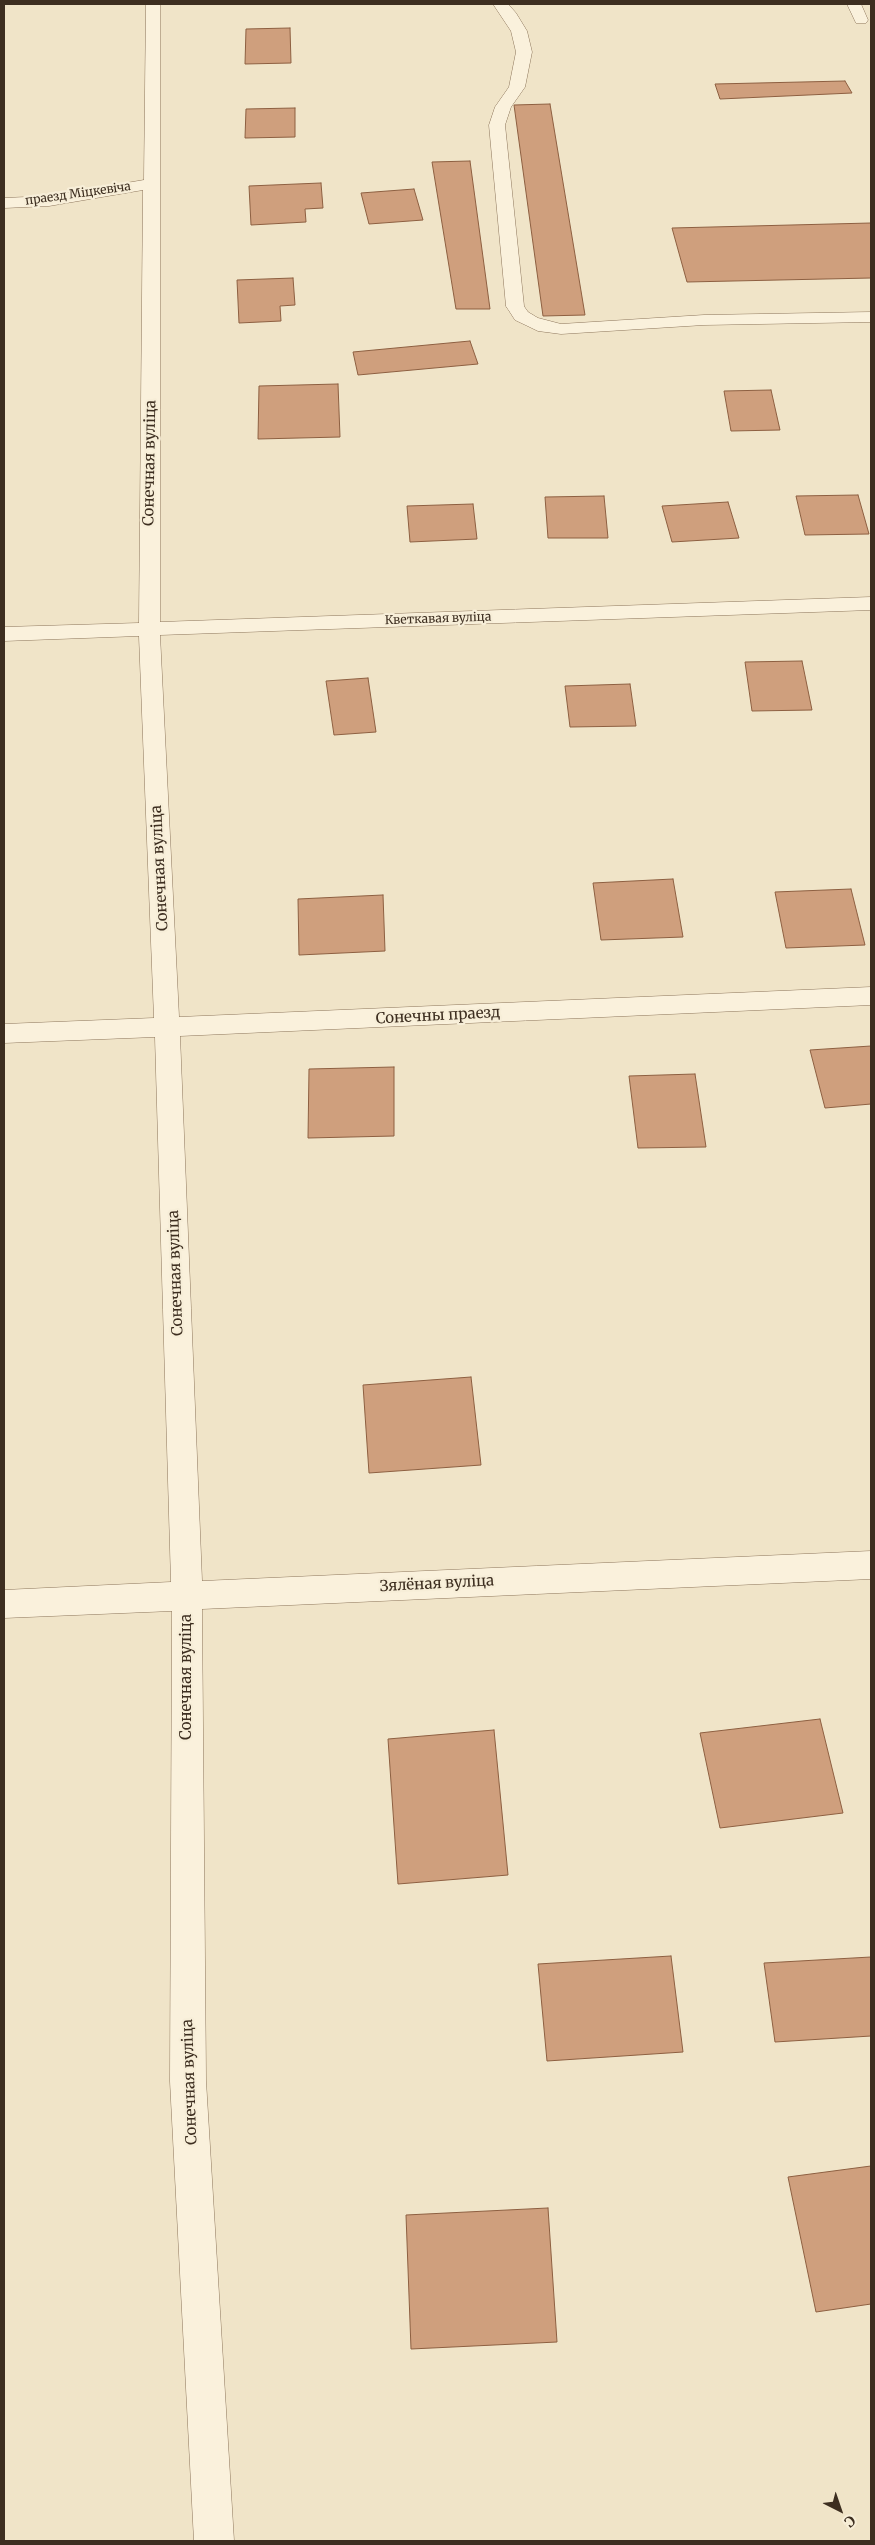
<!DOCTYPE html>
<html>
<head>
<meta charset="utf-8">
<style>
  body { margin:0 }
  #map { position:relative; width:875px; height:2545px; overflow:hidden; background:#f0e4c8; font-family:Merriweather,serif }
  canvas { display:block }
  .frame { position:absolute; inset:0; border:5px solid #3d2e20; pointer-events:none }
  .north { position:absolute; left:815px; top:2485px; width:50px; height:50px; -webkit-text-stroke:4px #f7eed8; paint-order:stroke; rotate:139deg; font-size:14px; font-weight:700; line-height:20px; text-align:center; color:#3d2e20 }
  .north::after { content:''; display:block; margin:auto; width:18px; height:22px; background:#3d2e20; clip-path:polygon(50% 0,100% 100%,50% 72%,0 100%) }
</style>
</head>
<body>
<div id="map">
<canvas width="875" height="2545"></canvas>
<div class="frame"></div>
<div class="north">С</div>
</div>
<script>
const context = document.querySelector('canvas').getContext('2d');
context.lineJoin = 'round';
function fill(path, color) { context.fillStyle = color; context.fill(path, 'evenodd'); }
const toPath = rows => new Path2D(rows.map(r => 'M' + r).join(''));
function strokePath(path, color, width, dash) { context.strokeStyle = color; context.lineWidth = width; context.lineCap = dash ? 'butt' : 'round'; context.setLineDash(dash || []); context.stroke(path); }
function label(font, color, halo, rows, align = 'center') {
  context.font = font + ' Merriweather,serif'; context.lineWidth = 4.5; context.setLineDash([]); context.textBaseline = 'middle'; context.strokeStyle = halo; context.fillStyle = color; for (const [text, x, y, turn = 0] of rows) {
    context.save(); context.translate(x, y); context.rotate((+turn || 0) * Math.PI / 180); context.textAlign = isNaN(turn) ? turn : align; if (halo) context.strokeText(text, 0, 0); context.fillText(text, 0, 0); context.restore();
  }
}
const building = toPath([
  [290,28,291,63,245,64,246,29,290,28],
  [845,81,852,93,720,99,715,84,845,81],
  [550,104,585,315,543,316,514,105,550,104],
  [295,108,295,137,245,138,246,109,295,108],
  [470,161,490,309,456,309,432,162,470,161],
  [321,183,323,208,305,209,306,222,251,225,249,186,321,183],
  [414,189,423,220,369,224,361,193,414,189],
  [871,223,871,278,687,282,672,228,871,223],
  [293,278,295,305,280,306,281,321,239,323,237,280,293,278],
  [470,341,478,364,358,375,353,352,470,341],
  [338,384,340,437,258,439,259,386,338,384],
  [771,390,780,430,731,431,724,391,771,390],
  [858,495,869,534,805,535,796,496,858,495],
  [604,496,608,538,548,538,545,497,604,496],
  [728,502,739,538,672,542,662,506,728,502],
  [473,504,477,539,410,542,407,506,473,504],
  [802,661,812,710,752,711,745,662,802,661],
  [368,678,376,732,334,735,326,681,368,678],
  [630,684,636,726,570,727,565,686,630,684],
  [673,879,683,937,601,940,593,883,673,879],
  [851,889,865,945,786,948,775,892,851,889],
  [383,895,385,951,299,955,298,899,383,895],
  [871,1046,871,1104,825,1108,810,1050,871,1046],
  [394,1067,394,1136,308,1138,309,1069,394,1067],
  [695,1074,706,1147,638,1148,629,1076,695,1074],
  [471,1377,481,1465,369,1473,363,1385,471,1377],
  [820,1719,843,1813,720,1828,700,1733,820,1719],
  [494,1730,508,1875,398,1884,388,1739,494,1730],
  [671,1956,683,2052,547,2061,538,1964,671,1956],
  [871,1957,871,2036,775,2042,764,1963,871,1957],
  [871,2166,871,2304,816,2312,788,2177,871,2166],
  [548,2208,557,2342,411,2349,406,2215,548,2208]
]);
const service = toPath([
  [493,4,508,4,516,13,527,31,532,52,525,87,511,107,505,125,524,306,521,310,515,311,509,310,506,306,489,125,495,107,509,87,516,52,511,31,493,4]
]);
const minor = toPath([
  [146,4,160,4,160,622,871,597,871,610,160,635,179,1017,871,987,871,1005,180,1036,202,1581,871,1551,871,1579,202,1609,206,2081,234,2541,194,2541,170,2081,172,1611,4,1618,4,1590,171,1582,155,1037,4,1043,4,1024,154,1018,139,636,4,641,4,627,139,623,143,190,49,206,4,208,4,198,49,196,144,180,146,4],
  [847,4,861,4,868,20,866,23,856,23,847,4],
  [515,301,521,302,528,312,538,318,561,324,704,315,871,312,871,322,704,325,561,334,538,331,515,320,506,306,509,302,515,301]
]);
const farStreetnames = [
  ["праезд Міцкевіча",78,194,-8],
  ["Кветкавая вуліца",438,619,-2]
];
const streetNames = [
  ["Сонечная вуліца",150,463,-89],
  ["Сонечная вуліца",160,868,-93],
  ["Сонечны праезд",438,1016,-3],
  ["Сонечная вуліца",176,1273,-92],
  ["Зялёная вуліца",437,1584,-3],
  ["Сонечная вуліца",187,1677,-90],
  ["Сонечная вуліца",190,2082,-92]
];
fill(building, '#cf9f7d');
strokePath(building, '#8d5f41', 1);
strokePath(service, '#8d765c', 1);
strokePath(minor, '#8d765c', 1);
fill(service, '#faf1dc');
fill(minor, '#faf1dc');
label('12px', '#3d2e20', '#f7eed8', farStreetnames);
label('15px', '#3d2e20', '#f7eed8', streetNames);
</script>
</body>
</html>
